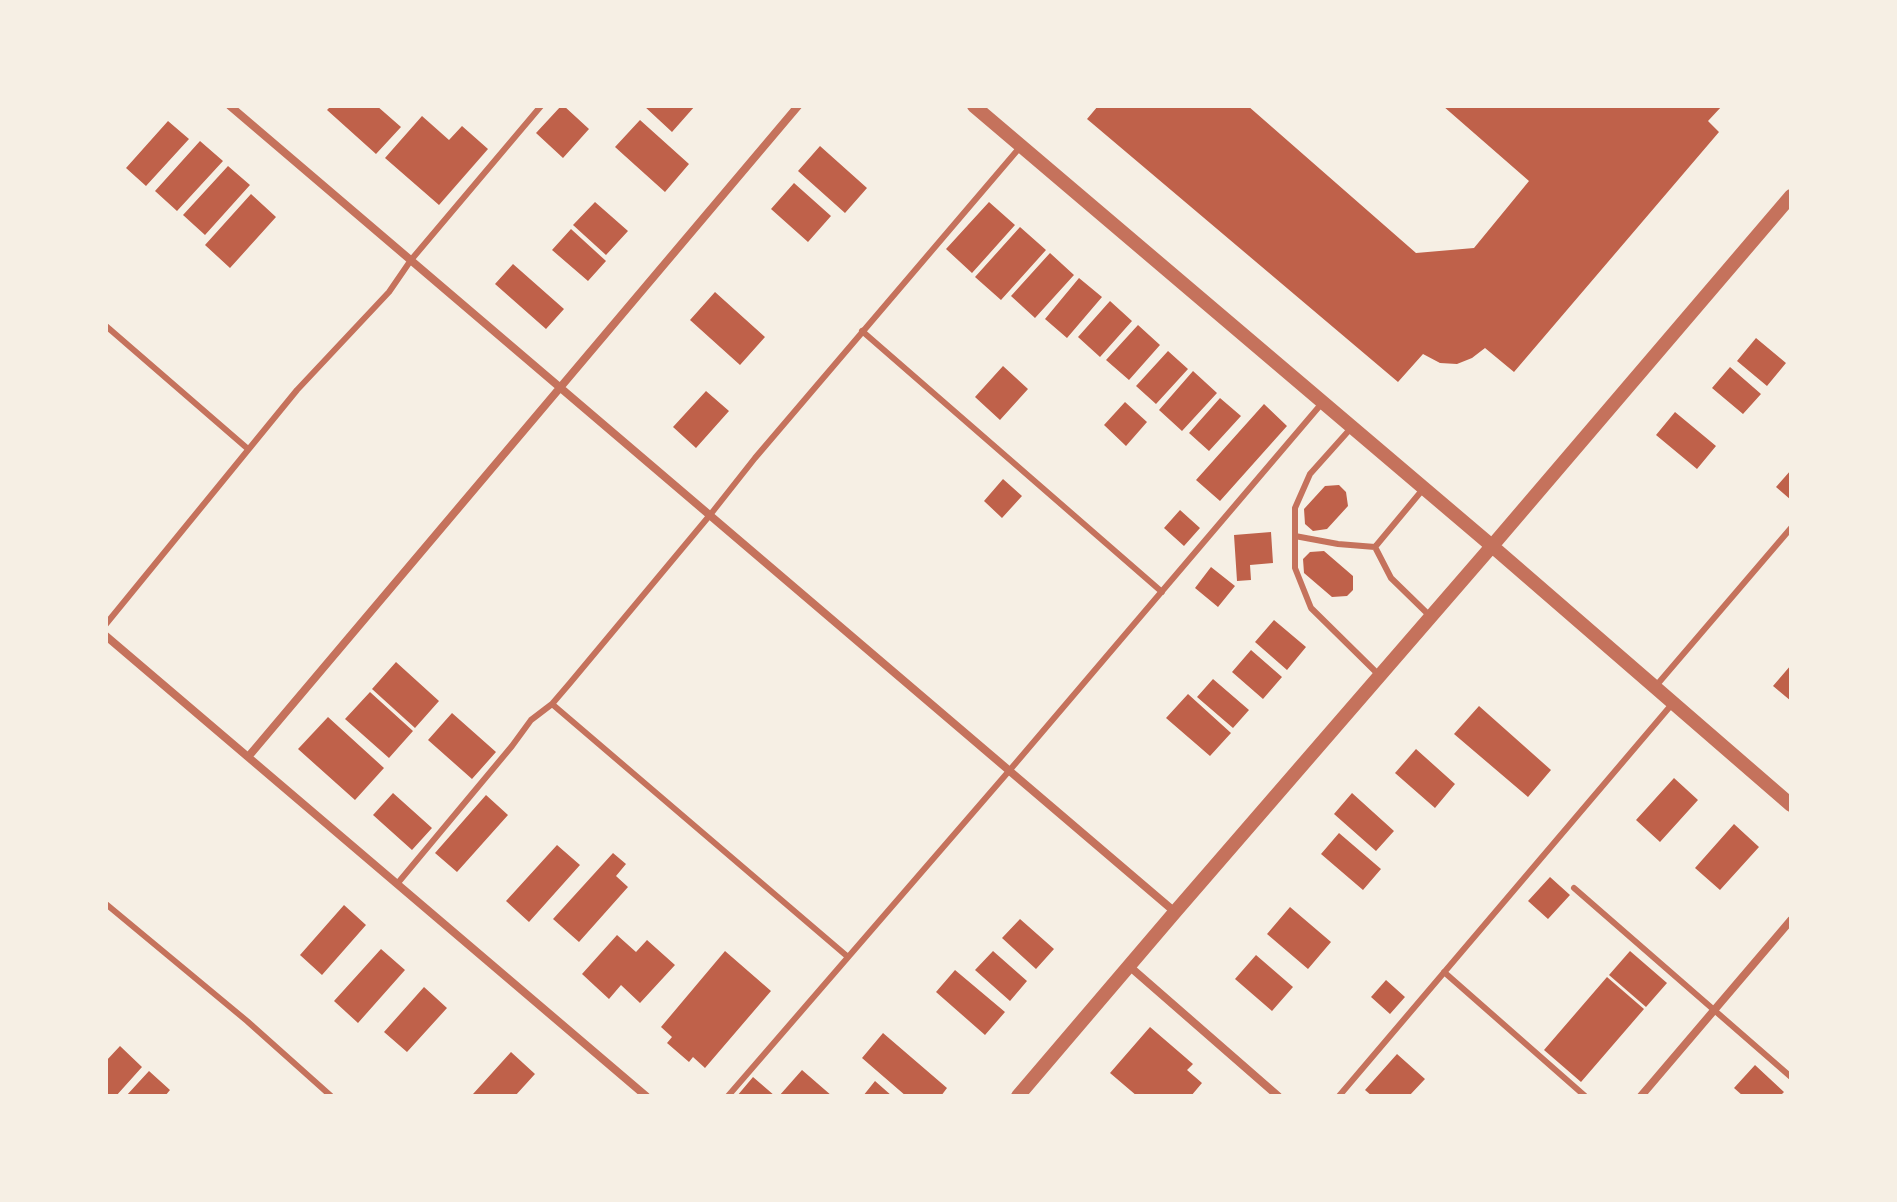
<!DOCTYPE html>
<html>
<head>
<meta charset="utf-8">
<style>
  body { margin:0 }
  #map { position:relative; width:1897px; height:1202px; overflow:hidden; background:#f6efe4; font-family:"IBM Plex Sans",sans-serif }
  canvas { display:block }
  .frame { position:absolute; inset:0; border:108px solid #f6efe4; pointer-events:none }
</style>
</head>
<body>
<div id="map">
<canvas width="1897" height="1202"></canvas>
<div class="frame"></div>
</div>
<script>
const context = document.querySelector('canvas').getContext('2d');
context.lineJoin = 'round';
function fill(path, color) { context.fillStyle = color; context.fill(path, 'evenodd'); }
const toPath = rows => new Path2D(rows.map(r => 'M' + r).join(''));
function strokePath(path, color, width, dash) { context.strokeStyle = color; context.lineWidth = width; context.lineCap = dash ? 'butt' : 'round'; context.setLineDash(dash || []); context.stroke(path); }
const building = toPath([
  [331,106,377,106,401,127,376,154,327,110],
  [561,106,564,106,589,129,563,158,536,133],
  [644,106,695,106,672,132],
  [1098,106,1248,106,1416,253,1474,248,1529,181,1443,106,1722,106,1708,121,1719,132,1514,372,1485,348,1472,358,1457,364,1440,363,1423,354,1398,382,1087,119],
  [422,116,449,140,462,126,488,149,439,205,385,158],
  [640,120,689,164,665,192,615,147],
  [168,121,189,139,146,186,126,168],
  [200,141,223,161,177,211,155,191],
  [820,146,867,188,845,213,798,171],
  [228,166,250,185,205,235,183,215],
  [794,183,831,216,808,242,771,209],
  [251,194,276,217,230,268,205,245],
  [595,202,628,231,606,255,573,225],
  [989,202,1015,225,972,273,946,249],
  [1020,227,1046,250,1001,300,975,277],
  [571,229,606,261,588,281,552,250],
  [1050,253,1074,275,1035,318,1011,296],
  [513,264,564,309,546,329,495,284],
  [1079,278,1102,297,1067,338,1045,319],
  [715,292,765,337,740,365,690,320],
  [1110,301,1132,321,1100,357,1078,337],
  [1138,325,1160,345,1129,380,1106,360],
  [1756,338,1786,363,1767,386,1737,361],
  [1168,351,1188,369,1156,404,1136,386],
  [1003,366,1028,389,1000,420,975,397],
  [1730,367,1761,394,1743,414,1712,388],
  [1193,371,1217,393,1182,431,1159,410],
  [706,391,729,411,696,448,673,427],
  [1220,398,1241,416,1209,451,1189,433],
  [1125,402,1147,422,1126,446,1104,425],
  [1264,404,1287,426,1220,501,1196,480],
  [1675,412,1716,446,1697,469,1656,435],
  [1791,470,1791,500,1776,487],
  [1003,479,1022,496,1002,518,984,501],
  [1339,485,1346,492,1348,506,1327,529,1313,531,1305,524,1304,509,1325,486],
  [1180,510,1200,528,1184,546,1164,528],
  [1271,532,1273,563,1250,565,1251,580,1237,581,1234,535],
  [1324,551,1353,576,1353,590,1347,596,1332,597,1304,573,1303,559,1310,552],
  [1211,567,1235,586,1218,607,1195,588],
  [1274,620,1306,647,1287,670,1255,642],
  [1251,650,1282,677,1263,699,1232,672],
  [396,662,439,701,415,728,372,689],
  [1791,665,1791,701,1773,686],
  [1213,679,1249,710,1233,728,1197,697],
  [370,692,413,731,389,758,345,719],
  [1188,694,1231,733,1210,756,1166,718],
  [1479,706,1551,770,1528,797,1454,734],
  [452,713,496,752,472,779,428,740],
  [328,717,384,768,355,800,298,749],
  [1416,749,1455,784,1435,808,1395,773],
  [1674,778,1698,800,1660,842,1636,820],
  [393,793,432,828,412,850,373,815],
  [1352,793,1394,831,1376,851,1334,814],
  [486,795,508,815,457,872,435,853],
  [1734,824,1759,847,1720,890,1695,868],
  [1339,833,1381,869,1363,890,1321,854],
  [557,845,580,865,529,922,506,901],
  [613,853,626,864,616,876,628,887,579,942,553,919],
  [1550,877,1570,895,1548,919,1528,901],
  [344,905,366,925,322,975,300,955],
  [1290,907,1331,942,1308,969,1267,934],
  [1020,919,1054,949,1036,969,1002,938],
  [617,935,636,952,647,940,675,965,640,1003,621,985,609,999,582,974],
  [381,949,405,970,358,1023,334,1001],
  [725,951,771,991,705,1068,693,1057,689,1062,667,1043,672,1037,661,1027],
  [993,951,1027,981,1010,1001,975,970],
  [1630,951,1667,983,1646,1007,1609,975],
  [1256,955,1293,987,1272,1011,1235,979],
  [955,970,1005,1012,985,1035,936,992],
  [1607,977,1644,1009,1581,1082,1544,1050],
  [1386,980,1405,997,1390,1014,1371,997],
  [424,987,447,1008,407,1052,384,1032],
  [1150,1027,1193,1064,1187,1070,1202,1083,1191,1096,1137,1096,1110,1073],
  [883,1033,947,1088,941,1096,906,1096,862,1058],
  [120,1046,142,1067,116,1096,106,1096,106,1061],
  [511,1052,535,1074,515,1096,475,1096,473,1094],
  [1397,1054,1425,1079,1409,1096,1372,1096,1365,1090],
  [1755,1065,1784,1092,1780,1096,1743,1096,1734,1088],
  [802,1070,832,1096,779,1096],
  [149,1071,170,1090,165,1096,126,1096],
  [753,1077,775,1096,737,1096],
  [875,1081,892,1096,863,1096]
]);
const service = toPath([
  [106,326,248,449],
  [862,331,1162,592],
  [1352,427,1310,474,1295,508,1295,568,1311,608,1380,676],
  [1424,488,1375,547,1391,578,1431,617],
  [1295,536,1338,544,1375,547],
  [106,624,297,390,389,292,411,260,541,106],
  [1655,687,1791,528],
  [552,704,848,957],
  [397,884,512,746,531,720,552,704,570,683,710,515,755,458,1021,146],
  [1574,888,1791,1077],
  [106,904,247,1021,331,1096],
  [1444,972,1585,1096],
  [728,1096,1009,771,1323,402],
  [1339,1096,1673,703]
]);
const minor = toPath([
  [230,106,1175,912],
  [106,636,646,1096],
  [248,757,798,106],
  [1129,966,1278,1096],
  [1641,1096,1791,920]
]);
const tertiary = toPath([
  [974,106,1492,546,1791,805],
  [1018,1096,1175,912,1492,546,1791,196]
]);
fill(building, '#bf614a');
strokePath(service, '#c5725c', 6);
strokePath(minor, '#c5725c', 8);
strokePath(tertiary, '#c5725c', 14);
</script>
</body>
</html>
